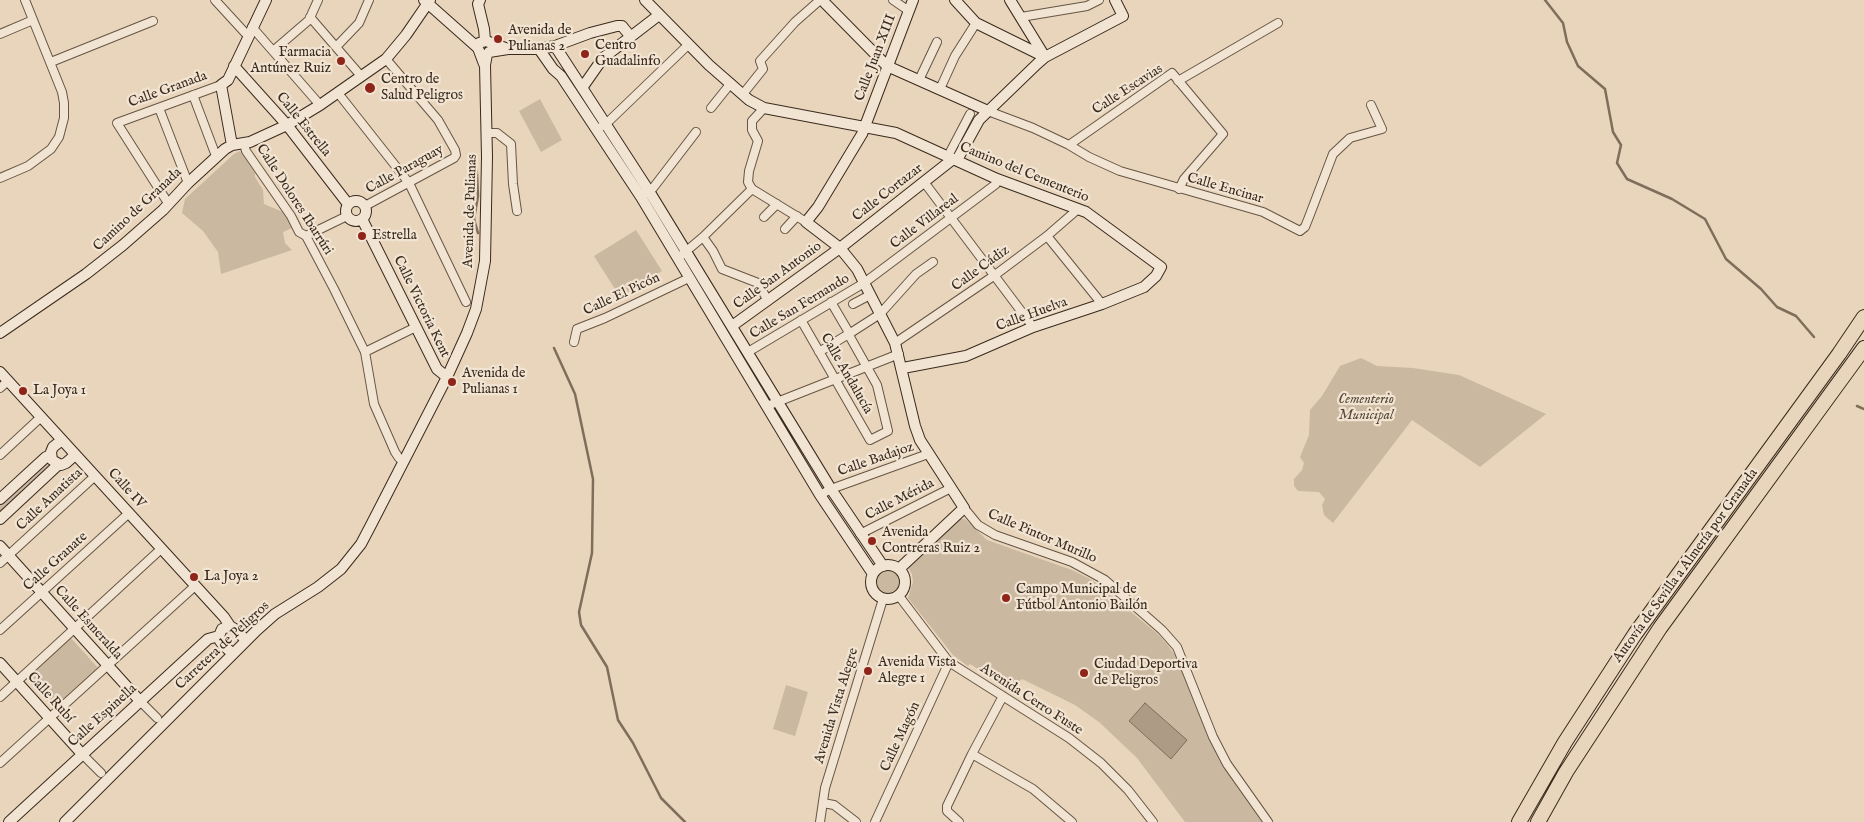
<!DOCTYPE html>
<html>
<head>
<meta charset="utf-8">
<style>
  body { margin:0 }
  canvas { display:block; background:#e9d5bb }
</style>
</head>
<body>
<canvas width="1864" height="822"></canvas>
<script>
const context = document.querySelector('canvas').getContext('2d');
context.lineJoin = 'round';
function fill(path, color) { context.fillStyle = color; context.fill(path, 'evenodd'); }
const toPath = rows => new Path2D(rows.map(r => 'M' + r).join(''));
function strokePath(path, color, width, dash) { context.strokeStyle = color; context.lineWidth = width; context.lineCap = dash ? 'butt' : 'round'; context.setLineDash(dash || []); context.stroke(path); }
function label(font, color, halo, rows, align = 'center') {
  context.font = font + ' "IM FELL English",serif'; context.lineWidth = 4.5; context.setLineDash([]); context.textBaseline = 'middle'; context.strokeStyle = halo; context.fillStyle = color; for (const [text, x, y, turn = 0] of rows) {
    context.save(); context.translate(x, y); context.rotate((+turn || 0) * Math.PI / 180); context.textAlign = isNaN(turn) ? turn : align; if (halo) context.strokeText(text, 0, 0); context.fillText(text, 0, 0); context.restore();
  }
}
const green = toPath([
  [540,99,562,140,541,152,519,111],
  [240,151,255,173,255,177,263,190,264,204,283,212,292,228,283,232,285,243,292,250,221,274,218,252,203,231,182,213,185,199,234,154],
  [636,230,662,271,620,297,594,256],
  [1361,358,1377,366,1413,368,1459,375,1546,414,1480,467,1412,420,1333,523,1324,515,1322,505,1325,499,1319,492,1298,491,1294,486,1294,479,1302,470,1304,463,1300,457,1309,435,1310,410,1322,396,1340,366],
  [44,461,53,463,0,514,0,504],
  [958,519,965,519,987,540,1072,570,1092,580,1158,634,1167,644,1177,658,1213,747,1263,822,1185,822,1137,758,1099,722,1075,705,1022,679,1010,689,970,664,968,666,953,655,908,598,913,582,912,574,907,566],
  '876 582a12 12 0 1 1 24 0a12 12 0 1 1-24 0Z',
  [71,638,98,668,54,708,27,679],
  [786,685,808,692,795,736,773,729]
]);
const water = toPath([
  [1145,703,1187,740,1171,759,1129,721,1145,703]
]);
const stream = toPath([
  [1545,0,1563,23,1567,42,1578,66,1605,89,1613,132,1621,145,1617,163,1627,179,1672,199,1705,219,1726,259,1761,289,1777,307,1796,316,1814,337],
  [475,164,477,173,478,196,474,219,478,233],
  [554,348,575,394,593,479,592,553,579,612,581,625,607,667,618,720,633,743,661,798,685,822],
  [1857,406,1864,409]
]);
const street = toPath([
  [215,0,248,36],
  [893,0,909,11],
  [310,17,361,76],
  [1021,17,1087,6,1099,0],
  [252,27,320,105],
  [0,34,33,20],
  [336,47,359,23,369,0],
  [273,51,309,20,318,0],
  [51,62,153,21],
  [919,80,937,42],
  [1178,81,1278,23],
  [940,89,955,56,976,23],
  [338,93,409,183,466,302],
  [743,94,763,69,760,61,795,22,820,0],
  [193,95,216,156],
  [159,108,188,183],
  [711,108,731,83],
  [764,108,752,121,752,130,758,141,749,171,748,182,752,189,806,222],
  [988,111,1033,128,1069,145,1089,157,1120,171,1263,212,1300,231,1305,227,1309,217,1333,154,1350,138,1382,129,1371,105],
  [602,126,609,121,688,45],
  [487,133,497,133,511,144,513,184,517,211],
  [244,144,246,151,291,216,299,232,306,236,334,289,365,352,374,404,395,452,399,458,404,461],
  [1069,145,1172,73,1223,134,1184,179,1179,189],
  [948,156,970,114],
  [0,178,28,166,51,149,59,137,64,118,64,103,62,92,25,0],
  [924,182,1033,327],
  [645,194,653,188,696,132],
  [168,203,117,123,221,85],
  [365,206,454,158,456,155,455,150,438,120,386,59],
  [764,217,777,204],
  [785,229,797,216],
  [306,236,347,216],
  [1047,236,1102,304],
  [703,237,713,251,722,269,758,283,768,301],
  [678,258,703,237,752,189],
  [831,302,848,331],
  [853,304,870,295],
  [801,320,870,440,888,431,877,385,850,337],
  [852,332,880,314,916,274,933,262],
  [574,342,577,329,605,318,689,278],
  [895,343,995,275,1047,236,1078,209],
  [365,352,416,327],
  [748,352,864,283,996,184,997,179],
  [819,352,847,335],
  [0,388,8,381],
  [767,406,899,354],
  [0,455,41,417],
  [820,495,831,489,928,454],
  [964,508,978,525,995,535,1072,562,1105,580,1162,630,1177,647,1213,737,1227,764,1268,822],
  [860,534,951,488],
  [0,563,95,476],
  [899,596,949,662,1069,738,1101,763,1128,790,1153,822],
  [0,630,129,513],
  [0,697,161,549],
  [140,701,157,718],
  [82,754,101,773],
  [972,754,1033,789,1072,822],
  [0,763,195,586],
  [823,803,834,805,856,822],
  [820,822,825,788,883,599],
  [875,822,949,662],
  [959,822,947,811,947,806,972,754,1003,696]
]);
const secondary = toPath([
  [424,0,478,48,484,64],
  [480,0,478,4,484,29,485,40],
  [645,0,709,65,749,100,764,108,896,133,997,179,1086,212,1161,267,1156,276,1144,287,1102,304,1033,327,966,356,903,368],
  [822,0,887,66,988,111],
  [955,0,976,23,1045,57],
  [1010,0,1045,57],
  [479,43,486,41,508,49],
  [555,46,649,191,831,489,883,566],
  [539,49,553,69,561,76,641,197,820,495,873,574],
  [489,52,508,49,539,49,555,46,590,33,617,26,622,26,631,37],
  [234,66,287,125,348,204],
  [582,88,603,58,659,15],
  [232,145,221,85,228,80,266,0],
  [957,160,979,120,1037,64,1045,57,1123,16,1115,0],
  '346 211a10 10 0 1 1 20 0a10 10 0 1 1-20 0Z',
  [362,219,437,369,447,377],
  [732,326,840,248,953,159],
  [0,333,86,274,123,245,163,210,188,183,225,149,232,145,250,142,287,125,320,105,386,59,406,35,430,0],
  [0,372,224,617,230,626,238,631,245,640],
  [62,440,53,447,51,452,52,460,61,465,66,463,75,455],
  [0,499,46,457,51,455],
  [0,519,59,464],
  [0,546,140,701],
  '871 582a17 17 0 1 1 34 0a17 17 0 1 1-34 0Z',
  [899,569,964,508,920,440,915,426,895,343,857,269,840,248,806,222,818,207,862,134,913,0],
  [230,626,222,629,219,636,220,641,223,645,232,653],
  [0,663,82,754],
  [9,822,208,639,219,636],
  [65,822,257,630,275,614,318,587,341,569,361,544,372,523,447,377,467,333,476,309,485,261,487,157,485,65,487,54]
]);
const highway = toPath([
  [1519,822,1565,742,1635,634,1839,354,1864,317],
  [1538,822,1566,772,1660,628,1864,348]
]);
const markers = [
  [498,39,5,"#8f2418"],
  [585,54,5,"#8f2418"],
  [341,61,5,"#8f2418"],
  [370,88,6,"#8f2418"],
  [362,236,5,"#8f2418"],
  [452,382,5,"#8f2418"],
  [23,391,5,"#8f2418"],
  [872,541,5,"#8f2418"],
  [194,577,5,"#8f2418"],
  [1006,598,5,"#8f2418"],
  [868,671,5,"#8f2418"],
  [1084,673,5,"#8f2418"]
];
const poiNames = [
  ["Avenida de",508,31],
  ["Pulianas 2",508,47],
  ["Centro",595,46],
  ["Guadalinfo",595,62],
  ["Farmacia",331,53,"right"],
  ["Antúnez Ruiz",331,69,"right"],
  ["Centro de",381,80],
  ["Salud Peligros",381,96],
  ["Estrella",372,236],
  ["Avenida de",462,374],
  ["Pulianas 1",462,390],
  ["La Joya 1",33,391],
  ["Avenida",882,533],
  ["Contreras Ruiz 2",882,549],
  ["La Joya 2",204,577],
  ["Campo Municipal de",1016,590],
  ["Fútbol Antonio Bailón",1016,606],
  ["Avenida Vista",878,663],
  ["Alegre 1",878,679],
  ["Ciudad Deportiva",1094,665],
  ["de Peligros",1094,681]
];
const streetNames = [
  ["Calle Juan XIII",876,58,-69],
  ["Calle Granada",168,90,-20],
  ["Calle Escavias",1128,90,-33],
  ["Calle Estrella",303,125,51],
  ["Calle Paraguay",405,170,-29],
  ["Camino del Cementerio",1024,173,22],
  ["Calle Encinar",1225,189,16],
  ["Calle Cortazar",888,193,-38],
  ["Calle Dolores Ibarrúri",294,200,57],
  ["Camino de Granada",138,210,-43],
  ["Avenida de Pulianas",471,211,-88],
  ["Calle Villareal",925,222,-37],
  ["Calle Cádiz",981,269,-36],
  ["Calle San Antonio",778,276,-36],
  ["Calle El Picón",622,295,-25],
  ["Calle Victoria Kent",421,307,64],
  ["Calle San Fernando",800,307,-31],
  ["Calle Huelva",1032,315,-20],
  ["Calle Andalucía",846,374,60],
  ["Calle Badajoz",876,460,-19],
  ["Calle IV",126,489,48],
  ["Calle Amatista",50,500,-43],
  ["Calle Mérida",900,500,-27],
  ["Calle Pintor Murillo",1042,537,23],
  ["Calle Granate",56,562,-42],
  ["Autovía de Sevilla a Almería por Granada",1686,566,-54],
  ["Calle Esmeralda",88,623,48],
  ["Carretera de Peligros",223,646,-43],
  ["Calle Rubí",50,698,48],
  ["Avenida Cerro Fuste",1031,700,33],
  ["Avenida Vista Alegre",837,706,-73],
  ["Calle Espinella",103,716,-42],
  ["Calle Magón",901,737,-65]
];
const parkNames = [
  ["Cementerio",1366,400],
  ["Municipal",1366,416]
];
fill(green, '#cbb8a0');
fill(water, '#ad9b85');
strokePath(water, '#7f6e5b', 1);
strokePath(stream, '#7f6e5b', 2.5);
strokePath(street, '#655544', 10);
strokePath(secondary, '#392a1c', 12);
strokePath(highway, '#392a1c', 16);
strokePath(street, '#f1e4d3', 8);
strokePath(secondary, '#f1e4d3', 10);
strokePath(highway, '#e9d5bb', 14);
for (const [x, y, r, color] of markers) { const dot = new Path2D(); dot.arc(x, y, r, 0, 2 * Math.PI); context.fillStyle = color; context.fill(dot); strokePath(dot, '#f1e4d3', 2); }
label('14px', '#392a1c', '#f1e4d3', poiNames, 'left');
label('14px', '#392a1c', '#f1e4d3', streetNames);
label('italic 14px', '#564636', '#f1e4d3', parkNames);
</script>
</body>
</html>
